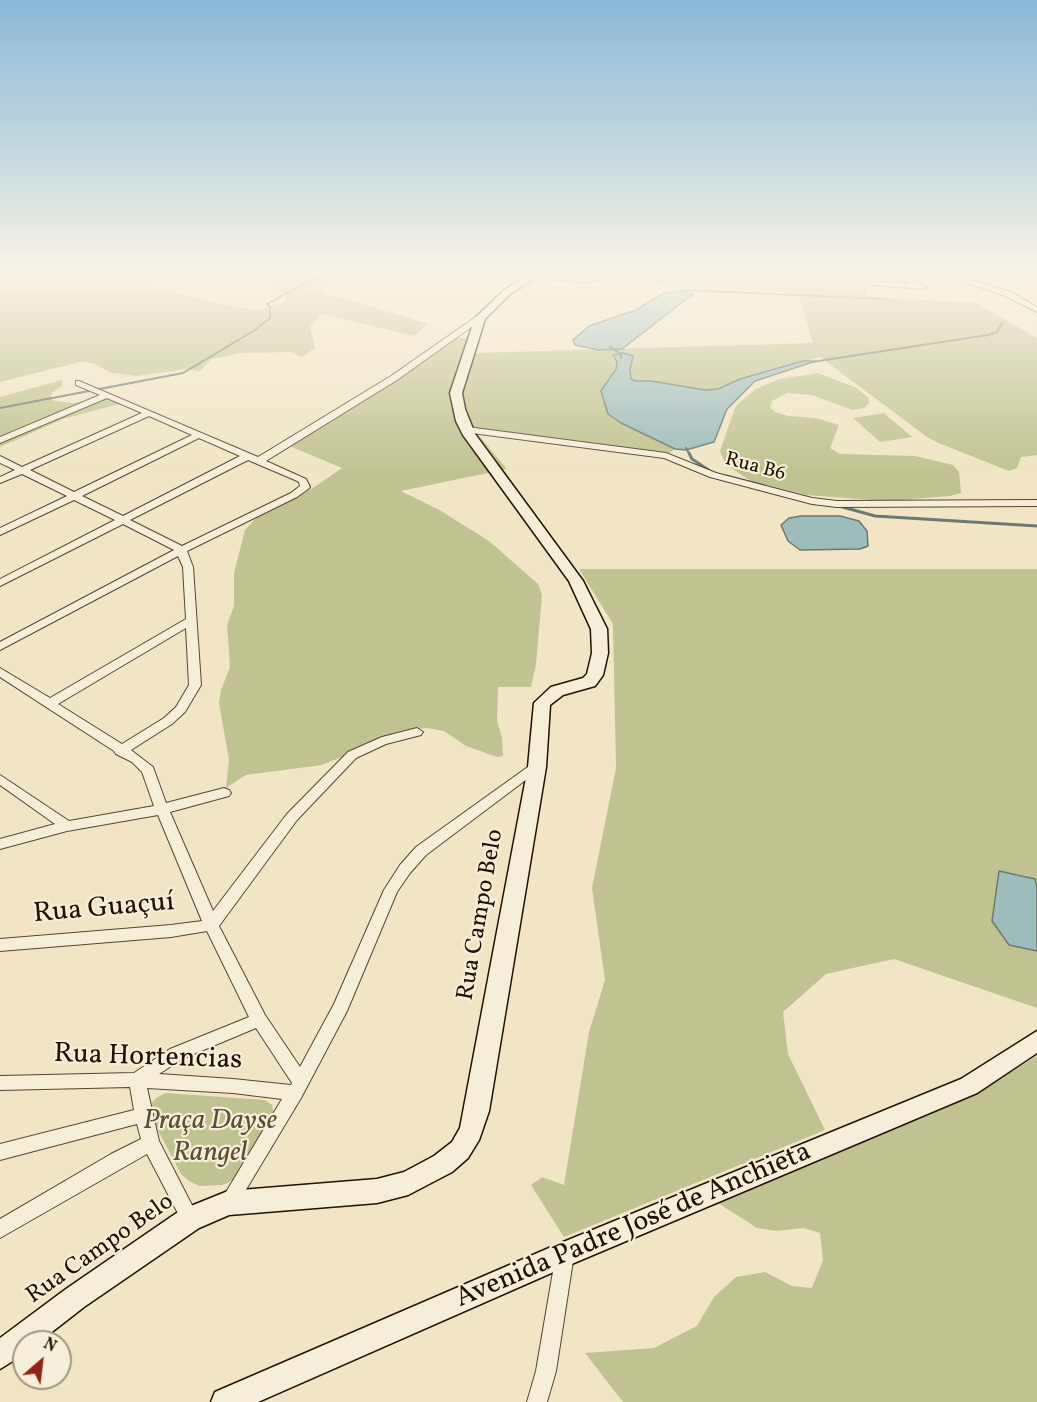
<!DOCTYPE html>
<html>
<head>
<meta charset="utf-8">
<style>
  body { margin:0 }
  #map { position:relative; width:1037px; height:1402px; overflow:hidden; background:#f1e5c5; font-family:Vollkorn,serif }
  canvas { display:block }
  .north { position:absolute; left:12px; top:1330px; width:60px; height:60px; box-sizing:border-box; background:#f6eed9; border:2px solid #a29584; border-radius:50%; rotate:28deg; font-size:16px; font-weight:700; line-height:24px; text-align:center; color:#251004 }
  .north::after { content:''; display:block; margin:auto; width:21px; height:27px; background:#8f2418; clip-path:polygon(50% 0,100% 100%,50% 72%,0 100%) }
</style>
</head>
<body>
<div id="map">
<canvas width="1037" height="1402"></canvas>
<div class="north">N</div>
</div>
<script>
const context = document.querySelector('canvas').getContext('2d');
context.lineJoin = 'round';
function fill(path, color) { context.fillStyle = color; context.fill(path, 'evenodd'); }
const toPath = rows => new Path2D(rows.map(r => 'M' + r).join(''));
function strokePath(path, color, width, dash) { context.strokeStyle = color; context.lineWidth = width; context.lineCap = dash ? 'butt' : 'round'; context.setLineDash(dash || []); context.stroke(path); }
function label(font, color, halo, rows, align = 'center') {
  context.font = font + ' Vollkorn,serif'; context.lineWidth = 4.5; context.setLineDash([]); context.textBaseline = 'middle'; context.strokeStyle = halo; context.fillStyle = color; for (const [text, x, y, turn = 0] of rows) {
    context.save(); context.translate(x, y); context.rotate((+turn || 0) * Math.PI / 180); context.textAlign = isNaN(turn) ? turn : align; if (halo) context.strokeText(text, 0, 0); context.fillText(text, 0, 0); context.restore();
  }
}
const green = toPath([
  [0,275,139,275,158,280,149,286,234,307,258,310,281,303,286,300,286,296,261,279,244,275,338,275,322,288,326,295,344,298,428,324,414,336,322,314,310,327,315,348,302,357,292,352,241,353,211,359,200,371,186,369,137,376,111,373,93,363,80,362,0,382],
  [654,275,877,275,879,285,864,285,868,297,977,303,1037,338,1037,455,1021,457,1017,468,1009,471,941,444,927,437,820,357,741,379,718,389,705,390,651,381,635,381,631,379,630,370,613,357,617,362,616,369,601,391,603,402,650,436,675,449,668,454,476,432,507,469,401,491,441,511,489,541,538,584,542,595,536,664,531,687,498,687,497,721,502,737,503,756,497,757,466,746,444,731,427,728,408,730,322,765,246,775,226,788,229,760,219,703,221,690,230,667,227,625,234,606,234,573,245,530,258,516,316,486,342,468,287,445,457,338,468,338,477,342,476,353,813,343,798,293,652,283],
  [818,373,855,387,869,398,869,403,864,408,853,410,812,395,787,393,772,401,770,407,775,412,788,416,816,418,839,425,830,448,840,454,915,456,953,465,959,472,961,493,950,496,887,501,806,495,751,481,725,464,720,451,735,408,739,403,756,389,779,379],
  [62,380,62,386,52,393,50,398,55,401,73,403,114,398,124,400,123,403,63,419,0,447,0,397],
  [884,413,912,437,880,442,853,418],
  [579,569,1037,569,1037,1008,894,959,826,974,783,1012,788,1054,825,1130,564,1237,531,1185,542,1177,564,1185,589,1032,605,980,592,888,616,768,613,624],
  [1037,1056,1037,1402,623,1402,585,1353,654,1348,697,1326,714,1297,736,1277,765,1272,792,1286,812,1288,823,1260,820,1233,803,1228,777,1231,757,1228,718,1203,950,1106,989,1086],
  [165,1093,265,1100,272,1105,274,1114,235,1179,223,1185,199,1186,189,1181,181,1174,154,1123,151,1104,156,1098]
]);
const water = toPath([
  [680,291,693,294,622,349,599,350,575,345,573,340,589,326,636,310,664,293,680,291],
  [623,353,633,356,630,370,631,379,635,381,651,381,705,390,718,389,740,379,803,361,816,361,755,381,727,409,714,442,686,450,675,449,621,423,608,414,601,391,616,369,617,362,613,355,623,353],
  [801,516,840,516,859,521,867,531,868,546,860,549,800,550,788,541,781,525,789,518,801,516],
  [999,871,1035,879,1037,887,1037,951,1009,945,992,921,999,871]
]);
const streamFar1 = toPath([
  [683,294,681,290,886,299],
  [610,347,621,354,621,358],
  [812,362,988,335,997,332,1002,323],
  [0,408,183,373,255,330,270,318,270,307,267,304,321,275],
  [686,448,690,455]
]);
const stream = toPath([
  [689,453,692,459,710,471],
  [726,476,765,486],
  [839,506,875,516,1037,526]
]);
const street = toPath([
  [162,275,170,275,165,278,163,277,162,275],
  [530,275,585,278,605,275,599,280,585,282,533,278,531,277,530,275],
  [657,275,663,275,657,282,654,280,657,275],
  [881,275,888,275,878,282,911,284,892,275,900,275,928,287,924,289,869,285,869,283,881,275],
  [946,275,955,275,1011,292,1037,307,1037,312,1005,296,946,275],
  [477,316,484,318,397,380,266,461,306,479,310,487,308,489,297,497,187,551,193,567,201,685,185,712,172,724,131,750,153,767,166,803,224,788,229,790,231,793,229,796,170,812,213,911,287,814,348,752,382,737,417,728,423,732,421,735,386,744,356,758,297,820,219,926,265,1015,300,1067,334,1004,384,890,400,865,416,847,532,764,542,764,543,767,426,855,410,873,397,892,347,1011,301,1098,235,1208,229,1211,223,1208,220,1202,282,1099,233,1093,147,1088,159,1141,196,1213,199,1219,196,1225,190,1228,184,1225,147,1154,0,1238,0,1219,111,1154,141,1139,137,1124,0,1160,0,1144,134,1110,130,1087,0,1090,0,1076,134,1073,170,1049,249,1017,207,931,171,937,0,951,0,939,171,925,202,921,158,815,67,831,0,849,0,839,55,824,0,785,0,775,69,821,154,806,142,772,132,762,116,754,114,751,0,677,0,668,50,698,186,619,183,567,178,556,0,650,0,642,174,550,123,524,0,586,0,579,115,520,74,500,0,535,0,528,67,496,22,474,0,483,0,477,15,470,0,463,0,456,22,467,142,413,107,398,0,443,0,437,100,395,76,385,76,381,79,381,258,457,391,376,477,316],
  [149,416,192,435,74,492,30,470,149,416],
  [199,438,240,456,123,516,82,496,199,438],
  [248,460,295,480,299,482,300,486,291,493,182,546,130,520,248,460],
  [186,628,189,685,176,707,164,718,122,744,58,704,186,628],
  [256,1028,292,1083,291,1085,233,1079,159,1074,182,1059,256,1028],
  [467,427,666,453,716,473,812,498,837,501,1037,500,1037,506,837,507,812,504,710,477,664,458,464,432,464,428,467,427],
  [565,1245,572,1247,574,1254,556,1371,547,1402,527,1402,536,1371,556,1254,558,1247,565,1245]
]);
const secondary = toPath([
  [529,275,540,275,510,294,485,319,462,393,465,409,475,434,583,581,607,629,608,653,603,675,595,686,563,695,550,705,546,767,489,1111,479,1140,468,1158,452,1172,408,1195,377,1203,229,1215,199,1228,84,1307,39,1342,24,1342,24,1354,0,1369,0,1338,66,1289,181,1210,228,1191,377,1179,404,1172,434,1156,452,1142,460,1128,528,767,534,703,551,687,583,678,587,674,592,653,591,629,569,581,463,435,456,421,450,393,475,318,504,290,529,275],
  [1037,1031,1037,1053,977,1093,574,1263,258,1402,211,1402,215,1392,556,1245,961,1079,1037,1031]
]);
const farStreetnames = [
  ["Rua B6",755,468,15]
];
const streetNames = [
  ["Rua Campo Belo",482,915,-80],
  ["Rua Campo Belo",101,1250,-35]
];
const nearStreetnames = [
  ["Rua Guaçuí",104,910,-5],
  ["Rua Hortencias",148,1059,2],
  ["Avenida Padre José de Anchieta",634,1227,-23]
];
const nearParknames = [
  ["Praça Dayse",210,1123],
  ["Rangel",210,1155]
];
fill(green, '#c0c391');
fill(water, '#9dbdbd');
strokePath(water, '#6d7873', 1.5);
strokePath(streamFar1, '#6d7873', 2);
strokePath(stream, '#6d7873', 3);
strokePath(street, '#584534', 2);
strokePath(secondary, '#251004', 3);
fill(street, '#f6eed9');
fill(secondary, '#f6eed9');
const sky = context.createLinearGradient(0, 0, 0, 471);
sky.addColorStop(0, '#8ab8d7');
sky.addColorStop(0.58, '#f9f3e5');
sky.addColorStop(1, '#f9f3e500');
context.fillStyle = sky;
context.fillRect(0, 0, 1037, 471);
label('20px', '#251004', '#f6eed9', farStreetnames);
label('24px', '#251004', '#f6eed9', streetNames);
label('28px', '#251004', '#f6eed9', nearStreetnames);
label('italic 28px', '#5b4f35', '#f6eed9', nearParknames);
</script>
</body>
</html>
